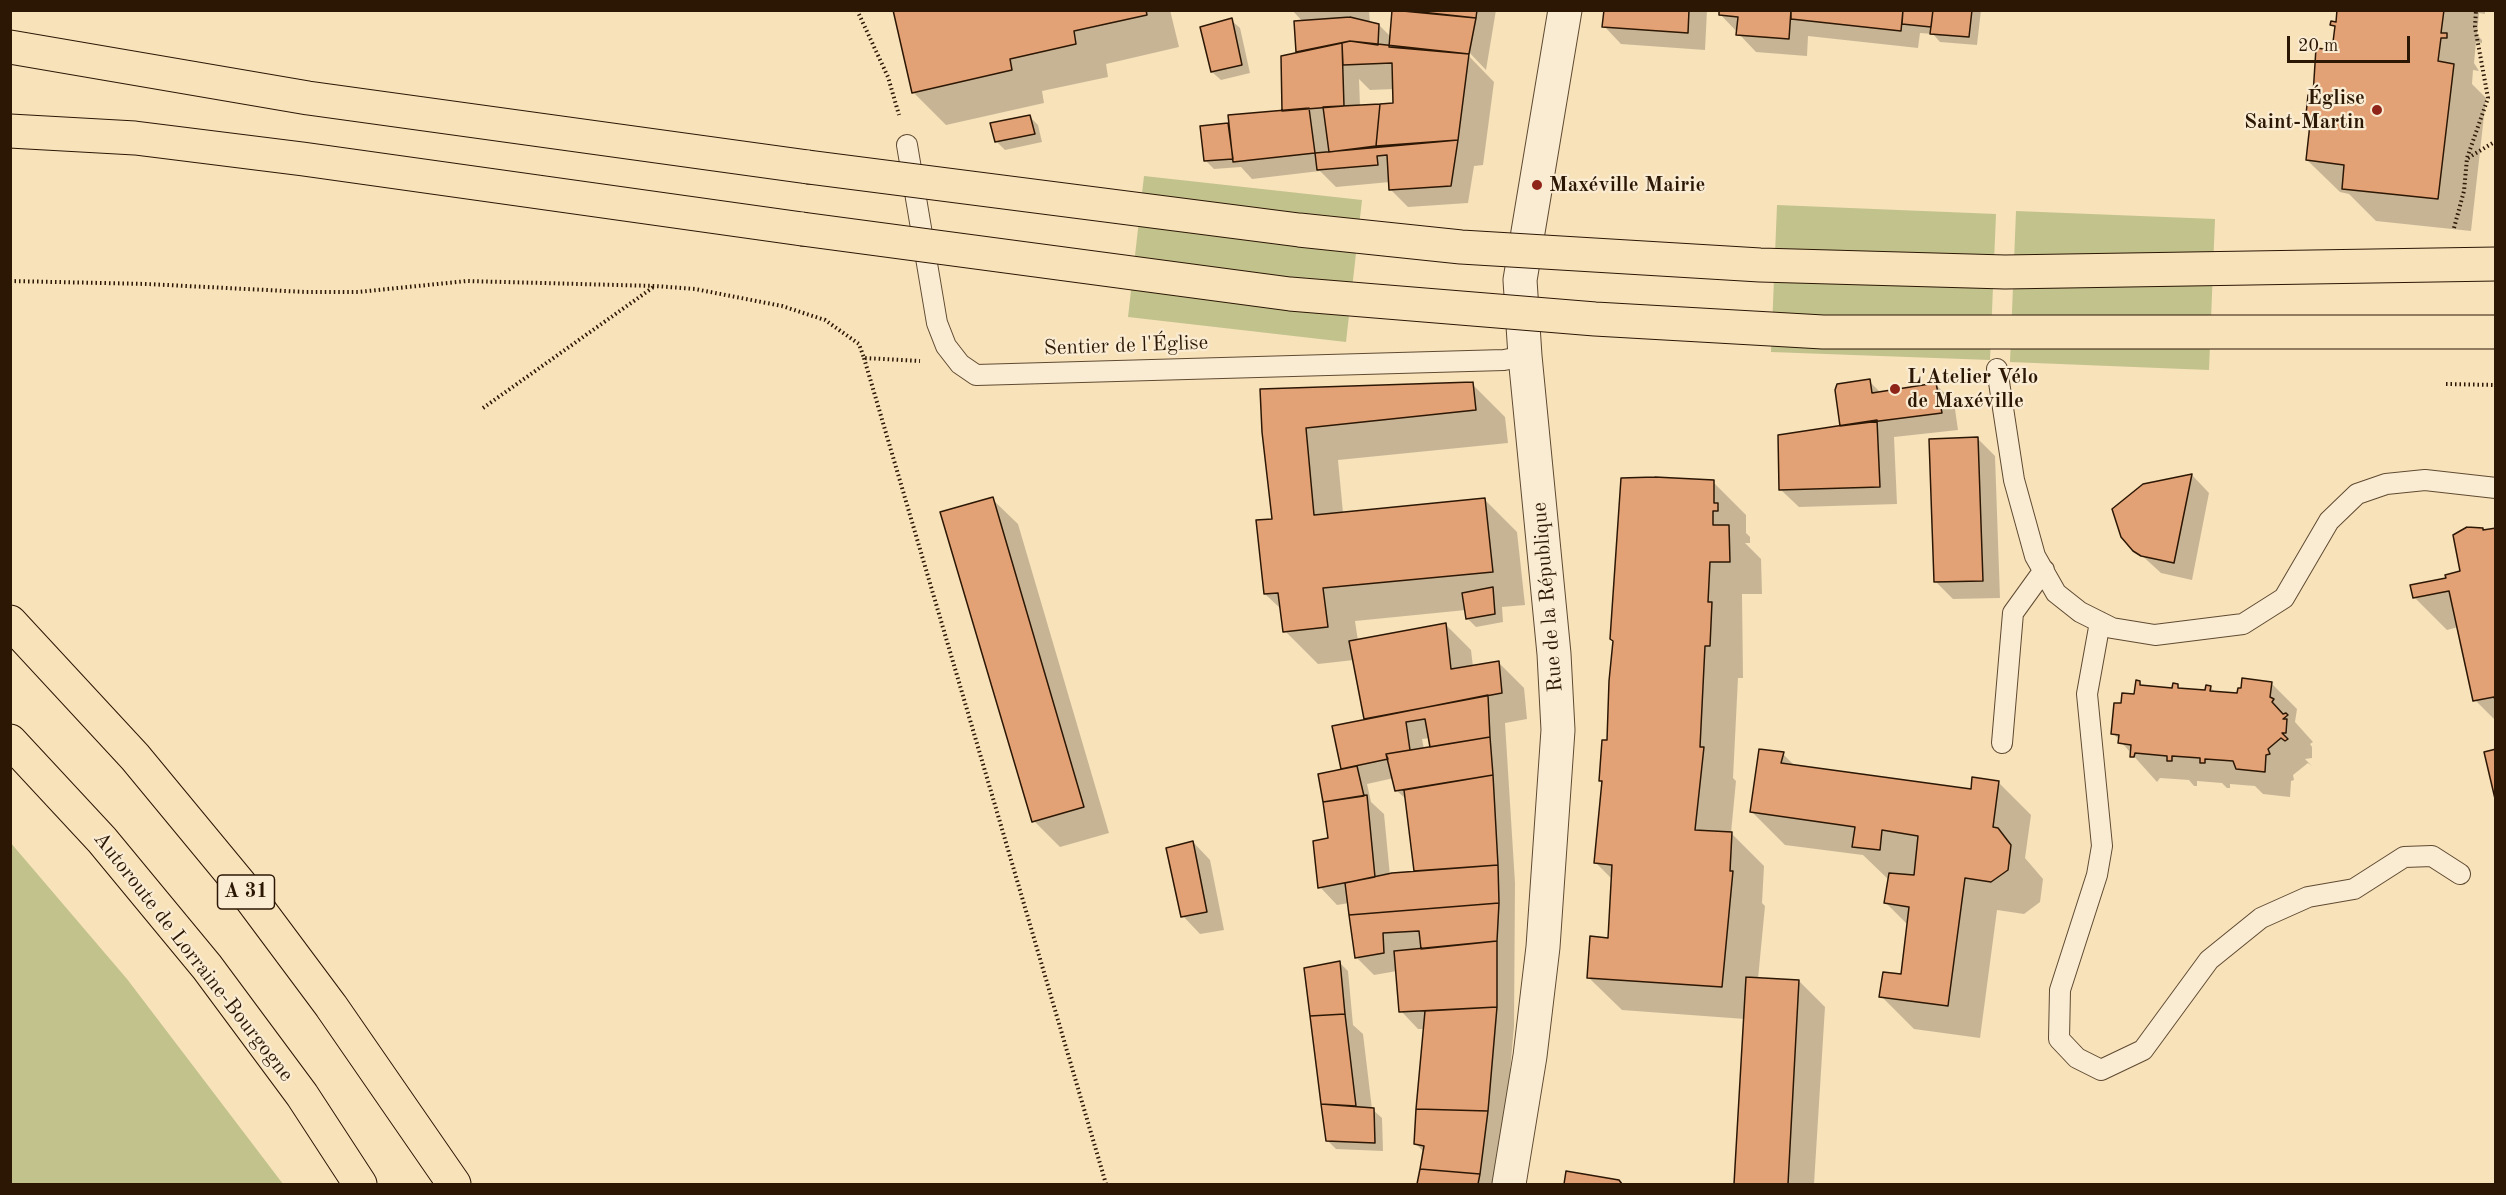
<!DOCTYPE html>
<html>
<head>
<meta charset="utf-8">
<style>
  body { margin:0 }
  #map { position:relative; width:2506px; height:1195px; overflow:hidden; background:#f8e2ba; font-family:"Old Standard TT",serif }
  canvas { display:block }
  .frame { position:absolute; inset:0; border:12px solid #2c1705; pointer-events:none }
  .scale { position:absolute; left:2287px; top:36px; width:123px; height:27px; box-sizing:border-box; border:3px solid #2c1705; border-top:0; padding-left:8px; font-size:18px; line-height:21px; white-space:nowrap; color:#2c1705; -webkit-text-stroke:4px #faecd2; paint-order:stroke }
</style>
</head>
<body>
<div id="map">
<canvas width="2506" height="1195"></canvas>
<div class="frame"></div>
<div class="scale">20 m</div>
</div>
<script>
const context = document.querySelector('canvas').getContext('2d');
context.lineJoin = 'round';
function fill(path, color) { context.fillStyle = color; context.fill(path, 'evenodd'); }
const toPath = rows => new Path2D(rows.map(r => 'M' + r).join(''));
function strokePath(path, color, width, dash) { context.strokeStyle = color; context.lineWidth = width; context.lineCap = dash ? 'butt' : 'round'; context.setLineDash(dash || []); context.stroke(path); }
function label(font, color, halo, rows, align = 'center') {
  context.font = font + ' "Old Standard TT",serif'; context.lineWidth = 4.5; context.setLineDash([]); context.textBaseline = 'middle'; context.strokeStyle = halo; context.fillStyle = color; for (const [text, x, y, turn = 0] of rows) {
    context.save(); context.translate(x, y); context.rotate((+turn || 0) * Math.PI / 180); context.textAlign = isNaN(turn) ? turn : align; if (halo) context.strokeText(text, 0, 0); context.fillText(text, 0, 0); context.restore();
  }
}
const green = toPath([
  [1144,176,1362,200,1346,342,1128,317],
  [1777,205,1996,214,1990,360,1771,352],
  [2016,211,2215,219,2209,370,2010,362],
  [10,842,127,979,283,1184,11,1184]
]);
const shadow = toPath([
  [895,10,1170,10,1179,47,1106,64,1108,77,1042,91,1044,103,946,125,913,92],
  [1292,10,1369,10,1370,23,1379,25,1392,38,1394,10,1496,10,1486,70,1465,48,1463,50,1494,82,1483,165,1474,166,1468,203,1408,207,1390,189,1390,182,1336,187,1320,171,1252,179,1241,167,1214,169,1205,160,1228,124,1231,127,1283,112,1298,53,1295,22,1303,22],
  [1359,79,1370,90,1394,89,1395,104,1360,106],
  [1605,10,1707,10,1705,50,1621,44,1604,26],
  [1720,10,1981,10,1977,45,1940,42,1933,34,1920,33,1918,48,1808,36,1807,56,1756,52,1720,14],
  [2338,10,2485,11,2485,14,2479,13,2477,35,2482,40,2482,43,2476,42,2474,63,2479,71,2473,70,2472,84,2486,98,2471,231,2376,221,2349,194,2340,192,2307,160,2311,128,2306,124,2314,97,2334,51,2336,29,2332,24,2337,23],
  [1231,20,1240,28,1250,73,1221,80,1212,72],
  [1029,116,1038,125,1042,142,1005,150,996,141],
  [1869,381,1881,393,1936,385,1954,402,1958,430,1894,437,1897,504,1799,507,1781,490,1841,427],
  [1472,384,1505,417,1508,443,1338,460,1343,513,1484,499,1517,532,1525,605,1502,607,1503,622,1476,627,1467,618,1466,610,1355,621,1358,641,1445,624,1471,650,1473,667,1499,663,1524,688,1527,719,1505,723,1515,883,1514,1026,1505,1130,1497,1184,1419,1184,1424,1152,1416,1144,1425,1029,1418,1029,1401,1011,1397,971,1374,975,1356,957,1349,903,1337,905,1320,887,1342,768,1367,720,1354,660,1318,664,1285,631,1282,610,1265,594,1274,520,1263,431],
  [1430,738,1432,748,1424,749,1422,739],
  [1394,778,1396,790,1407,800,1416,873,1390,876,1384,814,1371,802,1367,784],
  [1977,438,1995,456,2000,598,1953,599,1936,582],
  [2192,475,2209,493,2192,580,2161,573,2125,540],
  [1713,482,1746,515,1746,533,1750,537,1750,543,1745,543,1761,559,1762,594,1742,594,1743,678,1738,678,1733,778,1736,781,1731,833,1764,866,1762,903,1765,906,1758,979,1799,981,1825,1007,1814,1184,1736,1184,1745,1019,1622,1010,1589,978,1609,940,1613,880,1595,862,1603,784,1600,781,1609,741],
  [992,499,1018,524,1109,833,1060,847,1034,821],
  [2496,529,2496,721,2475,700,2458,627,2447,630,2414,597,2462,572,2484,532],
  [2139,682,2145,687,2174,690,2177,685,2182,690,2207,692,2210,687,2216,693,2238,695,2271,683,2297,709,2295,722,2313,742,2310,744,2312,747,2312,758,2305,759,2312,766,2308,763,2293,775,2294,780,2291,781,2290,797,2263,794,2255,786,2230,784,2230,788,2227,788,2222,783,2197,781,2197,786,2194,786,2189,780,2160,778,2157,782,2113,733,2123,704,2135,696],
  [1783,754,1796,767,1972,791,1998,782,2031,815,2025,858,2043,879,2040,902,2024,914,1997,910,1980,1038,1914,1029,1881,996,1903,976,1909,926,1886,903,1889,880,1863,855,1785,845,1752,812],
  [1193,842,1210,860,1224,930,1200,934,1183,916],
  [1339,962,1348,971,1353,1025,1363,1034,1372,1109,1382,1118,1383,1151,1336,1149,1327,1140,1305,969],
  [1567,1173,1619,1181,1622,1184,1566,1184]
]);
const building = toPath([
  [893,10,1146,10,1147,15,1074,31,1076,44,1010,59,1012,70,912,93,893,10],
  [1392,10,1476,18,1469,54,1389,47,1392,10],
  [1403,10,1477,10,1476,18,1403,10],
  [1604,10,1689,10,1688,33,1602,27,1604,10],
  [1719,10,1791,10,1789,39,1736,35,1738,17,1719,15,1719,10],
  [1791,10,1903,10,1901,31,1791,19,1791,10],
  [1903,10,1933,10,1931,27,1902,24,1903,10],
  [1933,10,1972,10,1969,37,1930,34,1933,10],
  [2337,10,2444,10,2441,33,2447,33,2447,38,2441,38,2438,61,2454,64,2438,199,2342,189,2344,165,2306,160,2310,124,2305,124,2308,95,2313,95,2316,48,2332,50,2335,26,2330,25,2331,21,2336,22,2337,10],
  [1350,17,1379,24,1378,45,1350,41,1296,52,1294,21,1350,17],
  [1232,18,1242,65,1211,72,1200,27,1232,18],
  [1350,41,1469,54,1458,140,1376,146,1380,104,1393,103,1392,63,1343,65,1342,43,1350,41],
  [1342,43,1344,106,1282,111,1281,56,1342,43],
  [1380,104,1376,146,1329,152,1323,107,1380,104],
  [1309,108,1315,153,1233,162,1228,115,1309,108],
  [1030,115,1035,134,995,142,990,123,1030,115],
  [1228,123,1233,159,1204,161,1200,126,1228,123],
  [1458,140,1451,186,1389,190,1387,155,1377,156,1378,165,1317,170,1315,153,1458,140],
  [1870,379,1872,393,1936,383,1942,413,1840,426,1835,390,1837,384,1870,379],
  [1473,382,1476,410,1306,428,1314,515,1485,498,1493,572,1323,588,1328,627,1283,632,1278,593,1264,594,1256,520,1272,519,1262,432,1260,389,1473,382],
  [1877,420,1880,487,1779,490,1778,435,1877,420],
  [1978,437,1983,581,1934,582,1929,439,1978,437],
  [2192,474,2174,563,2141,556,2133,551,2121,537,2112,509,2143,484,2192,474],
  [1655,477,1714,480,1714,503,1718,503,1718,511,1713,511,1713,525,1729,525,1730,562,1710,562,1708,602,1712,602,1710,646,1705,646,1700,747,1704,747,1695,830,1732,832,1730,871,1733,871,1722,987,1587,978,1590,936,1608,938,1612,865,1594,863,1602,781,1599,781,1602,740,1607,740,1609,681,1613,641,1610,639,1621,478,1655,477],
  [993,497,1084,807,1032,822,940,512,993,497],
  [2467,527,2483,528,2483,530,2496,528,2496,703,2494,697,2473,701,2449,591,2413,598,2410,585,2446,578,2445,575,2460,571,2453,535,2467,527],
  [1493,587,1495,614,1466,619,1462,593,1493,587],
  [1446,623,1451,669,1499,661,1502,693,1364,719,1349,641,1446,623],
  [2242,678,2272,682,2270,697,2274,699,2272,702,2283,714,2286,713,2288,715,2283,719,2287,719,2286,733,2282,733,2288,739,2285,741,2281,738,2268,749,2270,754,2266,755,2265,772,2236,769,2233,761,2205,759,2205,763,2200,763,2200,758,2172,756,2172,761,2167,761,2167,756,2135,753,2134,757,2130,757,2131,745,2118,743,2119,735,2111,734,2114,703,2121,703,2122,693,2134,694,2136,680,2140,681,2140,685,2172,688,2173,683,2178,684,2178,688,2205,690,2206,685,2211,686,2210,691,2237,693,2238,688,2241,688,2242,678],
  [1488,695,1490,737,1430,747,1425,719,1406,722,1410,750,1386,754,1388,759,1341,769,1332,726,1488,695],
  [1490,737,1493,775,1395,791,1386,754,1490,737],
  [1759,749,1784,752,1781,763,1971,789,1972,777,1999,781,1993,827,1998,828,2011,845,2008,870,1991,882,1965,878,1948,1006,1879,997,1883,972,1901,974,1909,907,1884,903,1889,873,1914,875,1918,836,1882,830,1880,850,1852,847,1855,827,1750,812,1759,749],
  [2496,749,2496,803,2484,752,2496,749],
  [1357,766,1364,796,1323,802,1318,774,1357,766],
  [1493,775,1498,865,1414,871,1404,790,1493,775],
  [1367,795,1375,877,1318,888,1313,841,1328,838,1323,802,1367,795],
  [1193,841,1207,912,1181,917,1166,848,1193,841],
  [1498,865,1499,903,1349,915,1345,883,1392,873,1498,865],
  [1499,903,1497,941,1421,949,1419,931,1383,933,1384,953,1355,958,1349,915,1499,903],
  [1497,941,1497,1007,1399,1012,1394,951,1497,941],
  [1340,961,1345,1014,1310,1016,1304,968,1340,961],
  [1746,977,1799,980,1788,1184,1734,1184,1746,977],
  [1497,1007,1488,1111,1416,1109,1425,1011,1497,1007],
  [1345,1014,1356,1106,1321,1104,1310,1016,1345,1014],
  [1321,1104,1374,1108,1375,1143,1326,1141,1321,1104],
  [1416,1109,1488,1111,1480,1174,1420,1169,1424,1146,1414,1144,1416,1109],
  [1420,1169,1480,1174,1478,1184,1417,1184,1420,1169],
  [1566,1171,1619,1180,1622,1184,1564,1184,1566,1171]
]);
const path = toPath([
  [857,10,888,77,899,115],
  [2468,158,2496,141],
  [2454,228,2464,191,2467,158,2488,98,2475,27,2476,10],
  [10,281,147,284,306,292,358,292,467,281,655,286,695,289,782,306,825,320,859,344,864,358,920,361],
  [864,358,1106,1184],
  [2446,384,2496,385],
  [483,408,655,286]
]);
const service = toPath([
  [907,145,937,323,946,346,960,364,976,375,1504,360,1525,356],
  [1997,369,2014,480,2035,556,2056,593,2080,612,2112,628,2155,635,2243,624,2284,598,2329,521,2357,494,2386,484,2425,480,2496,488],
  [2100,622,2087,694,2102,846,2097,875,2060,990,2059,1039,2077,1058,2101,1070,2143,1050,2209,960,2261,918,2308,897,2354,889,2404,857,2432,856,2460,874],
  [2002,743,2013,613,2044,570]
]);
const tertiary = toPath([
  [1509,1184,1530,1056,1543,947,1558,730,1554,654,1525,356,1520,280,1565,10]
]);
const motorway = toPath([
  [10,47,308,98,808,167],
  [10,131,135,138,303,159,802,229],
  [10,622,135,757,240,884,331,1006,454,1184],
  [10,741,102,840,207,967,302,1095,360,1184]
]);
const motorwayBridge = toPath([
  [808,167,1299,230,1461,247,1760,265,2005,272,2496,264],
  [802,229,1290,294,1595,319,1823,332,2496,332]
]);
const markers = [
  [2377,110,6,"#8f2418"],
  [1537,185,6,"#8f2418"],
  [1895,389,6,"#8f2418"]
];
const shields = [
  [246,892,57]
];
const shieldNames = [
  ["A 31",246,892]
];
const poiNames = [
  ["Église",2365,98,"right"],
  ["Saint-Martin",2365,122,"right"],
  ["Maxéville Mairie",1549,185],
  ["L'Atelier Vélo",1907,377],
  ["de Maxéville",1907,401]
];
const streetNames = [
  ["Sentier de l'Église",1126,346,-2],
  ["Rue de la République",1548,597,-95],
  ["Autoroute de Lorraine-Bourgogne",193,957,52]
];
fill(green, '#c2c28c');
fill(shadow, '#0003');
fill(building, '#e3a275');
strokePath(building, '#2c1705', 1.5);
strokePath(service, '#5f4a32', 22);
strokePath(tertiary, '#5f4a32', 35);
strokePath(motorway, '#2c1705', 35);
strokePath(path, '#2c1705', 4, [1.5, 3]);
strokePath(service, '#faecd2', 20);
strokePath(tertiary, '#faecd2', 33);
strokePath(motorway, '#f8e2ba', 33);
strokePath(motorwayBridge, '#2c1705', 35, []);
strokePath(motorwayBridge, '#f8e2ba', 33);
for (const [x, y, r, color] of markers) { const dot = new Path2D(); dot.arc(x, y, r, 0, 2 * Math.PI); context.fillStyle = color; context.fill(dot); strokePath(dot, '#faecd2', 2); }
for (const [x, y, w] of shields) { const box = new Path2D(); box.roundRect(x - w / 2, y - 17, w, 34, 4.5); context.fillStyle = '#faecd2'; context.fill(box); strokePath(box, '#2c1705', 1.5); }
label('bold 20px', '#2c1705', null, shieldNames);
label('bold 21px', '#2c1705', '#faecd2', poiNames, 'left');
label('21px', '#2c1705', '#faecd2', streetNames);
</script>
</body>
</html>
